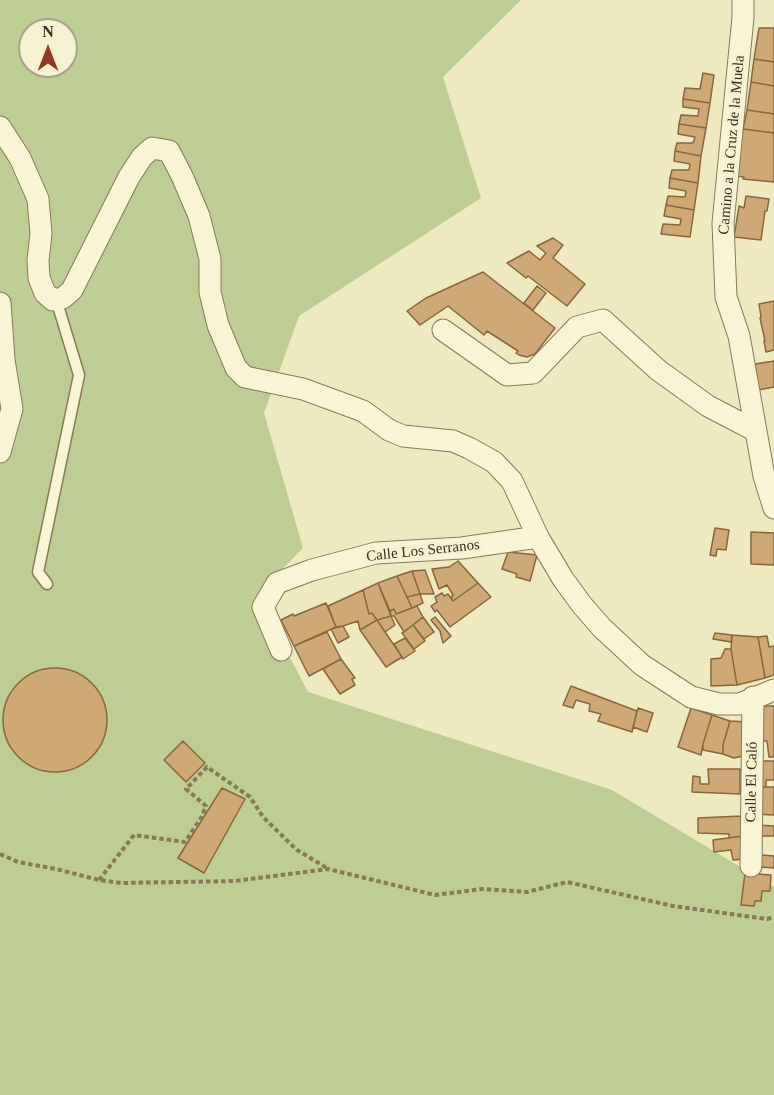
<!DOCTYPE html>
<html>
<head>
<meta charset="utf-8">
<style>
  body { margin:0 }
  #map { position:relative; width:774px; height:1095px; overflow:hidden; background:#efe9c0; font-family:"Times New Roman",serif }
  canvas { display:block }
  .north { position:absolute; left:18px; top:18px; width:60px; height:60px; box-sizing:border-box; background:#f6f1d0; border:2px solid #aaa388; border-radius:50%; rotate:0deg; font-size:16px; font-weight:700; line-height:24px; text-align:center; color:#372e1d }
  .north::after { content:''; display:block; margin:auto; width:21px; height:27px; background:#983927; clip-path:polygon(50% 0,100% 100%,50% 72%,0 100%) }
</style>
</head>
<body>
<div id="map">
<canvas width="774" height="1095"></canvas>
<div class="north">N</div>
</div>
<script>
const context = document.querySelector('canvas').getContext('2d');
context.lineJoin = 'round';
function fill(path, color) { context.fillStyle = color; context.fill(path, 'evenodd'); }
const toPath = rows => new Path2D(rows.map(r => 'M' + r).join(''));
function strokePath(path, color, width, dash) { context.strokeStyle = color; context.lineWidth = width; context.lineCap = dash ? 'butt' : 'round'; context.setLineDash(dash || []); context.stroke(path); }
function label(font, color, halo, rows, align = 'center') {
  context.font = font + ' "Times New Roman",serif'; context.lineWidth = 6; context.setLineDash([]); context.textBaseline = 'middle'; context.strokeStyle = halo; context.fillStyle = color; for (const [text, x, y, turn = 0] of rows) {
    context.save(); context.translate(x, y); context.rotate((+turn || 0) * Math.PI / 180); context.textAlign = isNaN(turn) ? turn : align; if (halo) context.strokeText(text, 0, 0); context.fillText(text, 0, 0); context.restore();
  }
}
const green = toPath([
  [0,0,521,0,443,77,481,198,299,316,264,413,303,548,257,595,308,692,612,790,774,887,774,1095,0,1095],
  [30,30,66,30,66,66,30,66]
]);
const building = toPath([
  [759,28,774,28,774,62,754,59,759,28],
  [754,59,774,62,774,86,751,82,754,59],
  [703,73,714,75,710,103,683,99,685,88,700,89,703,73],
  [751,82,774,86,774,114,747,110,751,82],
  [683,99,710,103,706,128,679,124,681,115,698,116,699,109,683,107,683,99],
  [747,110,774,114,774,133,743,129,747,110],
  [679,124,706,128,701,156,675,151,677,143,693,143,695,137,678,134,679,124],
  [743,129,774,133,774,182,743,179,744,177,736,176,743,129],
  [675,151,701,156,698,183,670,178,672,170,689,170,690,164,674,161,675,151],
  [670,178,698,183,694,210,666,205,668,196,685,197,686,191,669,188,670,178],
  [746,196,769,199,767,211,765,211,761,240,734,237,739,206,744,208,746,196],
  [666,205,694,210,690,237,661,234,663,224,680,225,681,219,664,216,666,205],
  [553,238,563,245,553,258,585,284,567,306,528,276,526,278,507,263,529,251,540,260,546,253,537,246,553,238],
  [483,272,555,328,535,354,527,357,519,355,516,353,518,351,487,331,484,335,448,306,420,325,407,311,426,298,483,272],
  [537,286,546,293,533,310,524,303,537,286],
  [774,301,774,350,766,352,764,341,765,341,760,318,761,317,759,304,774,301],
  [774,361,774,387,758,390,755,364,774,361],
  [715,528,729,530,726,550,717,549,716,556,710,555,715,528],
  [751,532,774,533,774,565,751,564,751,532],
  [508,552,537,555,530,581,516,577,517,574,502,569,508,552],
  [458,561,478,583,453,601,451,598,453,595,447,585,439,589,432,569,449,567,458,561],
  [425,570,434,594,420,594,412,571,425,570],
  [412,571,420,594,407,597,397,576,412,571],
  [397,576,412,608,396,614,394,609,390,611,378,583,397,576],
  [378,583,391,616,377,620,372,613,369,614,363,590,378,583],
  [478,583,491,597,450,627,437,610,435,612,431,606,437,602,435,597,442,593,444,596,448,594,453,601,478,583],
  [363,590,369,614,372,613,377,620,360,630,358,621,343,626,336,627,328,606,363,590],
  [420,594,423,603,412,608,407,597,420,594],
  [326,603,336,627,294,646,281,620,293,614,294,616,326,603],
  [417,606,423,617,404,632,394,616,391,616,390,611,394,609,396,614,417,606],
  [391,616,395,625,385,632,377,620,391,616],
  [423,617,434,632,424,639,413,625,423,617],
  [435,617,451,636,443,643,440,631,431,620,435,617],
  [377,620,402,657,386,667,360,630,377,620],
  [413,625,425,641,414,649,402,633,413,625],
  [343,626,349,637,338,643,331,629,343,626],
  [327,632,341,659,309,676,294,646,327,632],
  [715,633,732,635,731,642,713,639,715,633],
  [732,635,758,637,765,678,737,685,731,649,732,635],
  [767,636,769,647,774,646,774,675,765,678,758,637,767,636],
  [405,638,415,651,403,659,394,644,405,638],
  [725,649,731,649,737,685,711,686,711,659,721,658,725,649],
  [341,659,355,678,352,679,355,685,340,694,323,669,341,659],
  '3 720a52 52 0 1 1 104 0a52 52 0 1 1-104 0Z',
  [571,686,637,711,632,732,598,721,601,714,589,711,590,704,576,700,573,708,563,705,571,686],
  [761,706,774,706,774,757,769,757,767,741,754,741,761,706],
  [638,708,653,713,647,732,633,727,638,708],
  [691,708,712,715,703,744,701,755,678,747,691,708],
  [712,715,730,721,723,745,723,754,703,750,703,744,712,715],
  [730,721,748,722,743,756,734,758,723,754,723,745,730,721],
  [183,741,205,763,186,782,164,760,183,741],
  [754,761,774,761,774,780,766,780,766,787,753,787,754,761],
  [708,769,740,769,740,794,692,792,693,776,700,777,700,784,709,784,708,769],
  [753,787,774,787,774,815,753,814,753,787],
  [222,788,245,799,204,873,178,858,222,788],
  [741,816,743,836,729,838,729,834,698,833,698,818,741,816],
  [757,825,774,826,774,836,756,836,757,825],
  [743,836,745,859,733,860,731,850,714,852,713,840,743,836],
  [761,855,774,856,774,868,760,867,761,855],
  [745,873,771,875,770,891,762,891,761,901,755,901,754,906,741,905,745,873]
]);
const path = toPath([
  [0,854,18,862,56,869,99,880,121,883,235,881,328,869,435,895,482,889,527,892,567,882,673,906,767,919,774,917],
  [99,880,134,835,185,842,201,818,206,806,186,789,207,767,250,797,263,817,297,850,327,868]
]);
const lane = toPath([
  [47,584,38,572,79,375,56,299]
]);
const street = toPath([
  [743,0,743,17,723,223,726,297,739,336,764,476,774,508],
  [0,127,20,158,38,199,41,234,38,260,39,278,45,293,53,300,63,298,72,290,129,177,142,157,152,148,169,151,182,176,199,216,210,259,210,292,218,325,236,368,245,377,303,389,363,411,389,430,403,436,453,441,469,448,494,462,512,481,538,537,563,579,582,605,602,628,642,665,691,697,719,704,740,704,774,690],
  [0,303,4,360,12,409,0,452],
  [443,330,507,375,533,373,577,327,603,320,658,370,708,406,756,431],
  [281,650,263,607,277,583,312,570,376,553,462,548,538,537],
  [751,866,753,697]
]);
const streetNames = [
  ["Camino a la Cruz de la Muela",732,145,-85],
  ["Calle Los Serranos",423,551,-6],
  ["Calle El Caló",752,782,-89]
];
fill(green, '#bdcd94');
fill(building, '#cea975');
strokePath(building, '#88673d', 1.5);
strokePath(lane, '#887a58', 13);
strokePath(street, '#887a58', 23);
strokePath(path, '#887a58', 4, [4.5, 3]);
strokePath(lane, '#f9f4d4', 10);
strokePath(street, '#f9f4d4', 21);
label('15px', '#372e1d', '#f6f1d0', streetNames);
</script>
</body>
</html>
